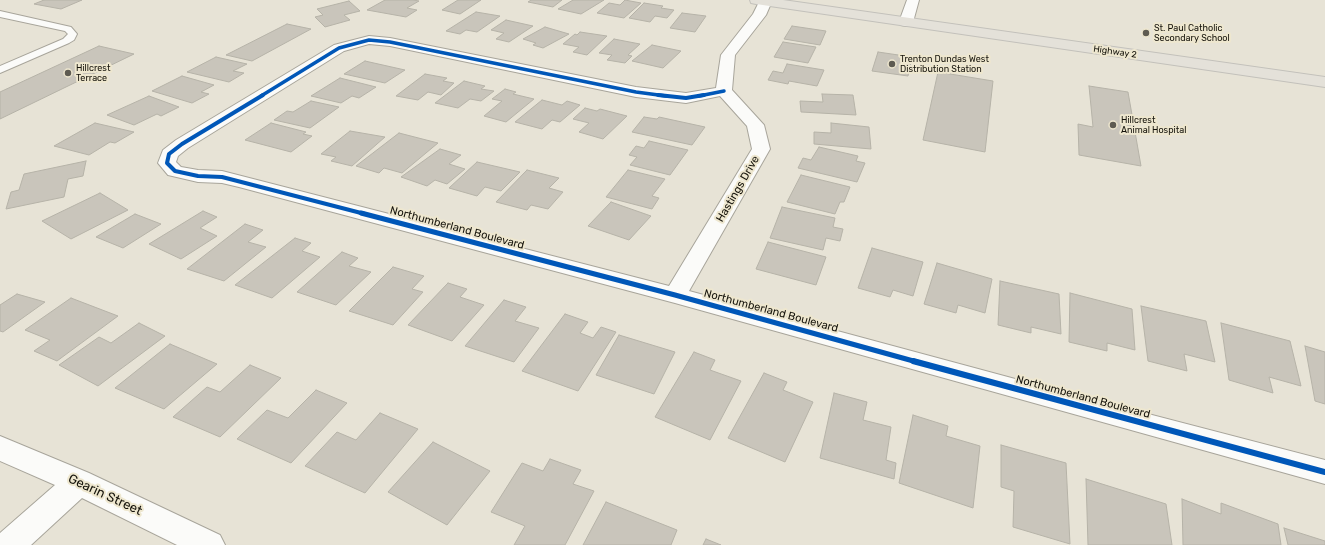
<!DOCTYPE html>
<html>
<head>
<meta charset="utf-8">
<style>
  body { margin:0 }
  canvas { display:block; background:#e7e3d6 }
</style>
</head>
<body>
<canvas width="1325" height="545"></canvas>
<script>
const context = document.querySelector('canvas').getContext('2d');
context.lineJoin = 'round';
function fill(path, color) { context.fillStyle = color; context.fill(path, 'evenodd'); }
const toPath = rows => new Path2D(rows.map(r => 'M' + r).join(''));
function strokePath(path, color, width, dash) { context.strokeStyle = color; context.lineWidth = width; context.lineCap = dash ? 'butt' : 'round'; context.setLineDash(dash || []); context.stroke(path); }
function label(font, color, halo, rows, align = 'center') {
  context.font = font + ' Rubik,sans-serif'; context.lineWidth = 4; context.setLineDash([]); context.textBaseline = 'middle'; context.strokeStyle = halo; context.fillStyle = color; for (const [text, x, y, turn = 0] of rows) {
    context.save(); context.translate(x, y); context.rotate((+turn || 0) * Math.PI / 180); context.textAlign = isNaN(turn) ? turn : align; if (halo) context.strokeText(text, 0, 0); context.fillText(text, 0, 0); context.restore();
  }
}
const building = toPath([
  [44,0,82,0,61,9,34,4,44,0],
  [385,0,413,0,419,1,407,8,417,10,406,17,367,10,385,0],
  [458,0,481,0,460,14,442,10,458,0],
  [531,0,562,0,553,7,528,2,531,0],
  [573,0,604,0,581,14,558,9,573,0],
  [625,0,641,3,624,18,597,13,609,3,620,5,625,0],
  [349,1,360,11,344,15,350,20,325,27,315,17,323,15,317,9,349,1],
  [644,3,663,6,661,8,674,10,667,18,655,16,650,22,629,18,644,3],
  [476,12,500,16,477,32,466,30,460,34,446,31,476,12],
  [682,13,706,16,695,32,670,28,682,13],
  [506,20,533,26,509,42,496,39,504,33,491,30,506,20],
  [287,24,311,29,252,61,226,55,287,24],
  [792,26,826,31,820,45,784,39,792,26],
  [545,27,569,34,543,48,533,45,536,43,523,39,545,27],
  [580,32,607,36,587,55,573,52,579,47,563,44,575,34,577,35,580,32],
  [614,39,640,44,628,55,632,56,625,63,607,60,612,55,599,53,614,39],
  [783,42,816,47,808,63,774,57,783,42],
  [652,45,681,51,663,68,632,61,652,45],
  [99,46,134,54,0,119,0,92,99,46],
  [878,52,912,57,908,76,872,71,878,52],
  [216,57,247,64,233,71,244,73,229,82,187,72,216,57],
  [365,61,405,70,385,83,344,74,365,61],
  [787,64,824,70,817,86,789,81,788,84,768,80,773,71,783,73,787,64],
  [938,72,993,81,985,152,923,140,938,72],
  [425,74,447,78,443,81,454,83,441,95,428,92,418,100,396,96,425,74],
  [182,76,214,85,201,92,209,94,192,103,152,91,182,76],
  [340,78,376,87,359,98,352,96,341,103,311,96,340,78],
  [464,81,485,86,481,89,494,91,481,101,470,99,458,108,435,103,464,81],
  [1089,86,1128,92,1141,166,1079,155,1078,124,1093,127,1089,86],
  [505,89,516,92,513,94,534,99,506,122,484,116,502,101,492,99,505,89],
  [822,94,853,95,856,115,801,112,800,101,823,102,822,94],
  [149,96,179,107,161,116,157,114,134,125,107,115,149,96],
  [542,100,562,105,567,101,580,105,560,122,552,120,542,129,515,122,542,100],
  [311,101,339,107,310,128,274,120,287,111,293,112,311,101],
  [585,108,597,111,600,109,627,116,603,139,579,132,589,123,573,119,585,108],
  [644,117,657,119,659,117,705,127,692,145,632,132,644,117],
  [95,123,134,132,115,143,110,142,89,155,54,146,95,123],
  [271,123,306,132,303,134,312,136,291,152,245,140,271,123],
  [831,123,869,127,871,149,814,144,814,132,831,133,831,123],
  [350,131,385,137,352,166,331,161,336,157,321,154,350,131],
  [399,133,438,143,402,173,384,168,379,173,356,166,399,133],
  [649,141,688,150,670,175,630,165,637,157,629,155,636,146,644,148,649,141],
  [819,147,858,156,856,161,865,163,857,182,798,168,803,158,811,160,819,147],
  [440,149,461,155,449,164,465,169,447,184,435,180,427,186,401,177,440,149],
  [86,161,83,176,68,179,64,197,6,209,11,192,19,190,24,174,86,161],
  [477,162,520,172,501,191,485,187,477,196,449,188,477,162],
  [527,170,559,178,549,188,563,192,548,209,531,205,527,210,496,202,527,170],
  [628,170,665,179,652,196,659,198,652,209,606,197,628,170],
  [801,175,850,187,844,202,840,202,835,214,787,202,801,175],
  [100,193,128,210,71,239,42,221,100,193],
  [611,202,651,216,629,240,588,226,611,202],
  [782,207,835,218,833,227,843,229,840,241,826,238,823,250,770,238,782,207],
  [203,211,217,217,200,228,217,236,181,259,149,244,203,211],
  [135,214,161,224,123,248,96,237,135,214],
  [245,224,263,230,248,242,266,247,224,281,187,269,245,224],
  [295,238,311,243,302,251,320,257,272,298,235,285,295,238],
  [768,242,826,257,816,285,756,269,768,242],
  [872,248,923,262,913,296,893,290,890,297,858,288,872,248],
  [342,252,358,258,349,266,371,272,336,305,297,292,342,252],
  [937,263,992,279,985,313,958,305,956,313,924,304,937,263],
  [393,267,424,276,412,289,423,292,393,325,349,311,393,267],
  [1000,281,1059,294,1061,334,1031,327,1031,333,998,325,1000,281],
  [448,283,467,289,460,297,484,305,452,341,408,325,448,283],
  [1070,293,1132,309,1135,350,1107,343,1107,351,1069,342,1070,293],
  [17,294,45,302,3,332,0,331,0,305,17,294],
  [71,298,118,316,57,361,34,351,50,340,25,330,71,298],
  [504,300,526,307,515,321,539,328,514,362,465,346,504,300],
  [1141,306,1206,321,1215,362,1184,354,1187,371,1148,361,1141,306],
  [565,314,588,322,580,333,593,338,601,327,616,332,578,391,522,371,565,314],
  [139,323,165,336,98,386,59,365,99,337,111,343,139,323],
  [1221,323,1290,341,1301,386,1269,377,1273,393,1229,380,1221,323],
  [619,335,675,352,654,394,596,375,619,335],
  [170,344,217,364,164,409,115,388,170,344],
  [1305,346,1325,352,1325,404,1315,401,1305,346],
  [694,352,715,360,710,370,741,381,710,440,655,417,694,352],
  [250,365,281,378,220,437,173,417,207,387,220,392,250,365],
  [764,373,787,382,783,390,813,402,785,462,728,438,764,373],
  [316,390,347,403,291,463,237,439,267,410,288,418,316,390],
  [834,393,867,402,863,420,891,427,886,460,896,463,894,479,820,458,834,393],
  [380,413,418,429,365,493,305,466,337,432,356,440,380,413],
  [913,415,948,426,946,436,980,446,973,508,899,483,913,415],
  [433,442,490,471,447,525,388,492,433,442],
  [1001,445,1066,463,1070,544,1013,527,1014,491,1001,487,1001,445],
  [550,459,581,470,573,484,594,491,565,545,514,545,525,526,491,512,522,463,543,471,550,459],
  [1086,479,1166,504,1172,545,1088,545,1086,479],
  [1182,499,1221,514,1221,503,1278,524,1281,545,1183,545,1182,499],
  [606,502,677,530,671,545,583,545,606,502],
  [1284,528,1325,541,1325,545,1288,545,1284,528],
  [706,539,721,545,703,545,706,539]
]);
const lane = toPath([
  [0,11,71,27,77,34,74,40,69,43,0,73,0,66,63,39,68,34,65,31,0,17,0,11]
]);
const street = toPath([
  [760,0,772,1,766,15,735,55,732,90,764,125,770,149,689,291,1056,390,1325,460,1325,484,675,303,239,187,222,183,198,182,168,175,158,163,163,150,176,140,334,45,369,36,390,38,636,87,686,93,716,88,721,55,753,14,760,0],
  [369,44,390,46,636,97,686,103,720,96,747,126,752,149,669,286,222,171,198,170,181,167,176,162,178,156,188,148,344,51,369,44],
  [907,0,919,0,913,22,911,25,906,26,901,25,899,22,907,0],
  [0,436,89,473,220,535,225,545,177,545,82,498,31,545,0,545,0,533,55,485,0,461,0,436]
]);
const primary = toPath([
  [750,0,783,0,1325,77,1325,87,756,4,751,3,750,0]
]);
const cyclewayFar3 = toPath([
  [261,96,339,48,369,40,390,42,636,92,666,96],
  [699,96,724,91]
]);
const cyclewayFar2 = toPath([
  [263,95,182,144,169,154,167,163,175,171,198,176,222,177,365,214],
  [658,95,686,98,704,95]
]);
const cyclewayFar1 = toPath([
  [361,213,675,295,917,362]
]);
const cycleway = toPath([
  [913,361,1325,472]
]);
const markers = [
  [1146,33,4,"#5e5b51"],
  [892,64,4,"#5e5b51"],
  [68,73,4,"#5e5b51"],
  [1113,125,4,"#5e5b51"]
];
const farPoinames = [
  ["St. Paul Catholic",1154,28],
  ["Secondary School",1154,38],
  ["Trenton Dundas West",900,59],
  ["Distribution Station",900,69],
  ["Hillcrest",76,68],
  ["Terrace",76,78],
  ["Hillcrest",1121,120],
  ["Animal Hospital",1121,130]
];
const farStreetnames = [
  ["Highway 2",1115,52,8]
];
const streetNames = [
  ["Hastings Drive",738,189,-60],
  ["Northumberland Boulevard",457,228,15],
  ["Northumberland Boulevard",771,311,15],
  ["Northumberland Boulevard",1083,397,15]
];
const nearStreetnames = [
  ["Gearin Street",105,495,25]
];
fill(building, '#c9c5bb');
strokePath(building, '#b6b3a8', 1);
strokePath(lane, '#a8a59b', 2);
strokePath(street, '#a8a59b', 2);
strokePath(primary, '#c3c1bb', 2);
fill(lane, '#fbfbf9');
fill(street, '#fbfbf9');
fill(primary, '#e4e1d9');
strokePath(cyclewayFar3, '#0057b8', 3.5);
strokePath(cyclewayFar2, '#0057b8', 4);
strokePath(cyclewayFar1, '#0057b8', 5);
strokePath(cycleway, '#0057b8', 6);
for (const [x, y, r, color] of markers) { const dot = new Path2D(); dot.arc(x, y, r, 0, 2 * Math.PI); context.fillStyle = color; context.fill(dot); strokePath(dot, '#eee7cf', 1.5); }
label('9px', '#14120a', '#eee7cf', farPoinames, 'left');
label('9px', '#14120a', '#eee7cf', farStreetnames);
label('11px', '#14120a', '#eee7cf', streetNames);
label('13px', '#14120a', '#eee7cf', nearStreetnames);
</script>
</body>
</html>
